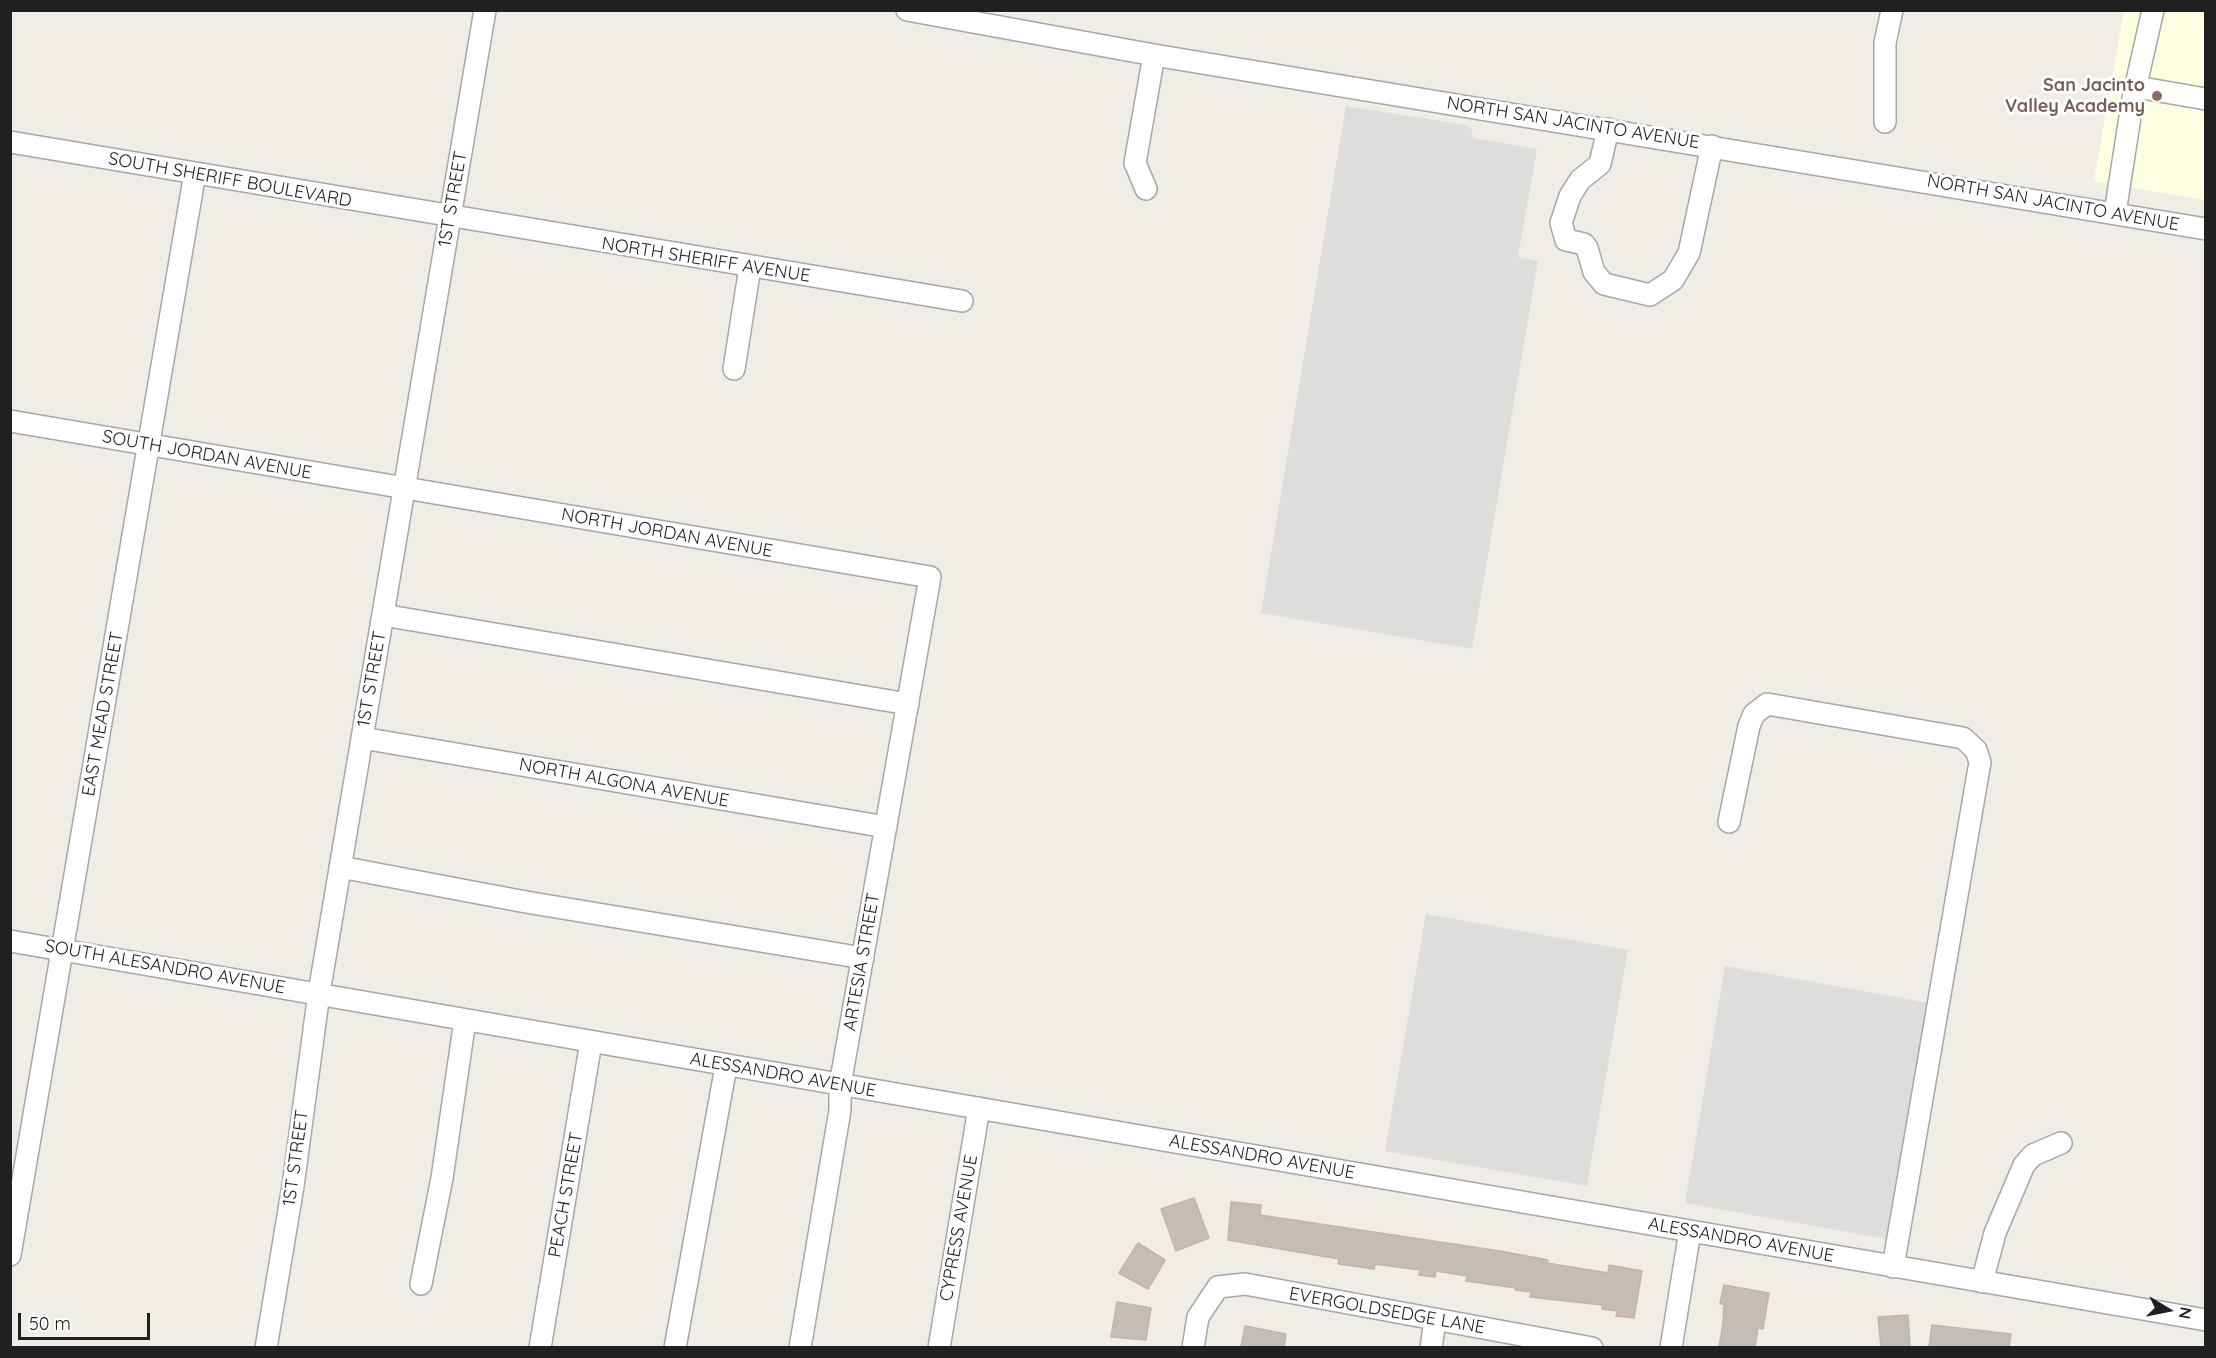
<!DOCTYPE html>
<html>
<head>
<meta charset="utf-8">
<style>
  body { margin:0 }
  #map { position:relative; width:2216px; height:1358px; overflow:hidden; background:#f0ede6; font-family:Quicksand,sans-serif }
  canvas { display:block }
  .frame { position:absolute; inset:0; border:12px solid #202020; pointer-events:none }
  .north { position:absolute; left:2138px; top:1280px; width:60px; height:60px; -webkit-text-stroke:4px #fff; paint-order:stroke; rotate:100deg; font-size:16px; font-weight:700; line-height:24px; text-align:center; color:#202020 }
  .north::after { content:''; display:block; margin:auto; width:21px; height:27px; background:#202020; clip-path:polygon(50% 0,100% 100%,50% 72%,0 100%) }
  .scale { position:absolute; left:18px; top:1313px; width:132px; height:27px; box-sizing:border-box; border:3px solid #202020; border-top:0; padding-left:8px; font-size:18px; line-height:21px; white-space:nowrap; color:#202020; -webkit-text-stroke:4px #fff; paint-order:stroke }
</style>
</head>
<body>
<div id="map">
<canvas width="2216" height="1358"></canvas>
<div class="frame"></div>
<div class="north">N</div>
<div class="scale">50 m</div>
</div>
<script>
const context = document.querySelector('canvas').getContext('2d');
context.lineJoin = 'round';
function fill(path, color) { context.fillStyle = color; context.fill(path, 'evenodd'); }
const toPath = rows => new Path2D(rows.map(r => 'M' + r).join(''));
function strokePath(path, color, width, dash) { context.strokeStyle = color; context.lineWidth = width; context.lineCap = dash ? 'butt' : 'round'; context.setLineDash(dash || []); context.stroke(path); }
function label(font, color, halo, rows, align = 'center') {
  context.font = font + ' Quicksand,sans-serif'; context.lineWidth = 6; context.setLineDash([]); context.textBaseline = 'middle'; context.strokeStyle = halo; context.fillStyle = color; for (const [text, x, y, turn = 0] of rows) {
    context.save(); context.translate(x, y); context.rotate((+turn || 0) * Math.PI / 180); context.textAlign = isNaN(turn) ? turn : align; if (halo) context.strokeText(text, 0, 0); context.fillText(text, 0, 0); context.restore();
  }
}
const residential = toPath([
  [1346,106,1466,125,1472,130,1473,138,1537,149,1518,257,1538,261,1472,649,1261,613],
  [1426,914,1628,950,1587,1186,1385,1151],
  [1725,966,1929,1003,1887,1239,1685,1203]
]);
const education = toPath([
  [2124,11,2205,11,2205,200,2094,181]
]);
const building = toPath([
  [1194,1198,1209,1238,1176,1251,1161,1209,1194,1198],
  [1231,1202,1261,1205,1260,1215,1500,1251,1548,1260,1547,1263,1608,1273,1609,1265,1642,1271,1634,1318,1616,1316,1617,1311,1602,1309,1602,1305,1530,1297,1531,1292,1515,1290,1516,1288,1466,1281,1467,1276,1436,1271,1435,1277,1419,1275,1420,1270,1375,1264,1374,1269,1338,1264,1339,1259,1228,1240,1231,1202],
  [1138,1243,1165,1260,1148,1289,1119,1273,1138,1243],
  [1724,1285,1769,1293,1763,1329,1758,1328,1755,1347,1719,1347,1723,1323,1724,1304,1720,1304,1724,1285],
  [1117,1302,1151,1308,1146,1340,1111,1337,1117,1302],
  [1908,1315,1910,1347,1881,1347,1878,1317,1908,1315],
  [1932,1325,2011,1334,2009,1347,1929,1347,1932,1325],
  [1245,1326,1286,1334,1284,1347,1241,1347,1245,1326]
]);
const minor = toPath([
  [907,10,1154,55,2206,229],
  [2136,87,2206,99],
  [1885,122,1885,43,1892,10],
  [1608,129,1600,164,1580,180,1570,196,1561,223,1566,240,1584,244,1587,248,1594,272,1604,284,1650,295,1673,280,1689,253,1712,146],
  [10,142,962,301],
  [1146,189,1135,163,1154,55],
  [2115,213,2133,98,2153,10],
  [734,369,750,267],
  [10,421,930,577,840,1085,840,1110,800,1348],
  [383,615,908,704],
  [362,738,886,827],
  [1729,822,1749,726,1754,714,1767,704,1963,738,1976,750,1980,762,1893,1267],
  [340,867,526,902,863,958],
  [10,941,2206,1320],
  [10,1255,195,173],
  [1982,1282,1995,1233,2024,1165,2033,1155,2061,1143],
  [421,1284,442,1178,465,1020],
  [266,1348,293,1186,319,993,485,10],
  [540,1348,591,1042],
  [675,1348,726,1066],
  [939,1348,979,1108],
  [1193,1348,1198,1317,1218,1287,1245,1284,1592,1348],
  [1431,1348,1435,1320],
  [1671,1348,1690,1231]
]);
const markers = [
  [2157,96,6,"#8d6e63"]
];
const educationNames = [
  ["San Jacinto",2145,86],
  ["Valley Academy",2145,107]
];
const streetNames = [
  ["NORTH SAN JACINTO AVENUE",1573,123,9],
  ["SOUTH SHERIFF BOULEVARD",230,180,10],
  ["1ST STREET",453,199,-80],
  ["NORTH SAN JACINTO AVENUE",2053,203,10],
  ["NORTH SHERIFF AVENUE",706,260,9],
  ["SOUTH JORDAN AVENUE",207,455,10],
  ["NORTH JORDAN AVENUE",667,533,10],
  ["1ST STREET",372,679,-80],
  ["EAST MEAD STREET",103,714,-80],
  ["NORTH ALGONA AVENUE",624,783,10],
  ["ARTESIA STREET",862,962,-80],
  ["SOUTH ALESANDRO AVENUE",165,967,10],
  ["ALESSANDRO AVENUE",783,1075,10],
  ["ALESSANDRO AVENUE",1262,1157,10],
  ["1ST STREET",296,1158,-82],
  ["PEACH STREET",566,1195,-80],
  ["CYPRESS AVENUE",959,1228,-80],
  ["ALESSANDRO AVENUE",1741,1240,10],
  ["EVERGOLDSEDGE LANE",1387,1311,10]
];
fill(residential, '#dedddc');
fill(education, '#fdffe0');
fill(building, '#c5bdb5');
strokePath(building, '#c2b5a8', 1.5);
strokePath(minor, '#a7a7a7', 24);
strokePath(minor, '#fff', 21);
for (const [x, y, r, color] of markers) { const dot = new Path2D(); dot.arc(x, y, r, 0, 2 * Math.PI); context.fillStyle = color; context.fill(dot); strokePath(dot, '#fff', 2); }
label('bold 18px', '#785e54', '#fff', educationNames, 'right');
label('18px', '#202020', '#fff', streetNames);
</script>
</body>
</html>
